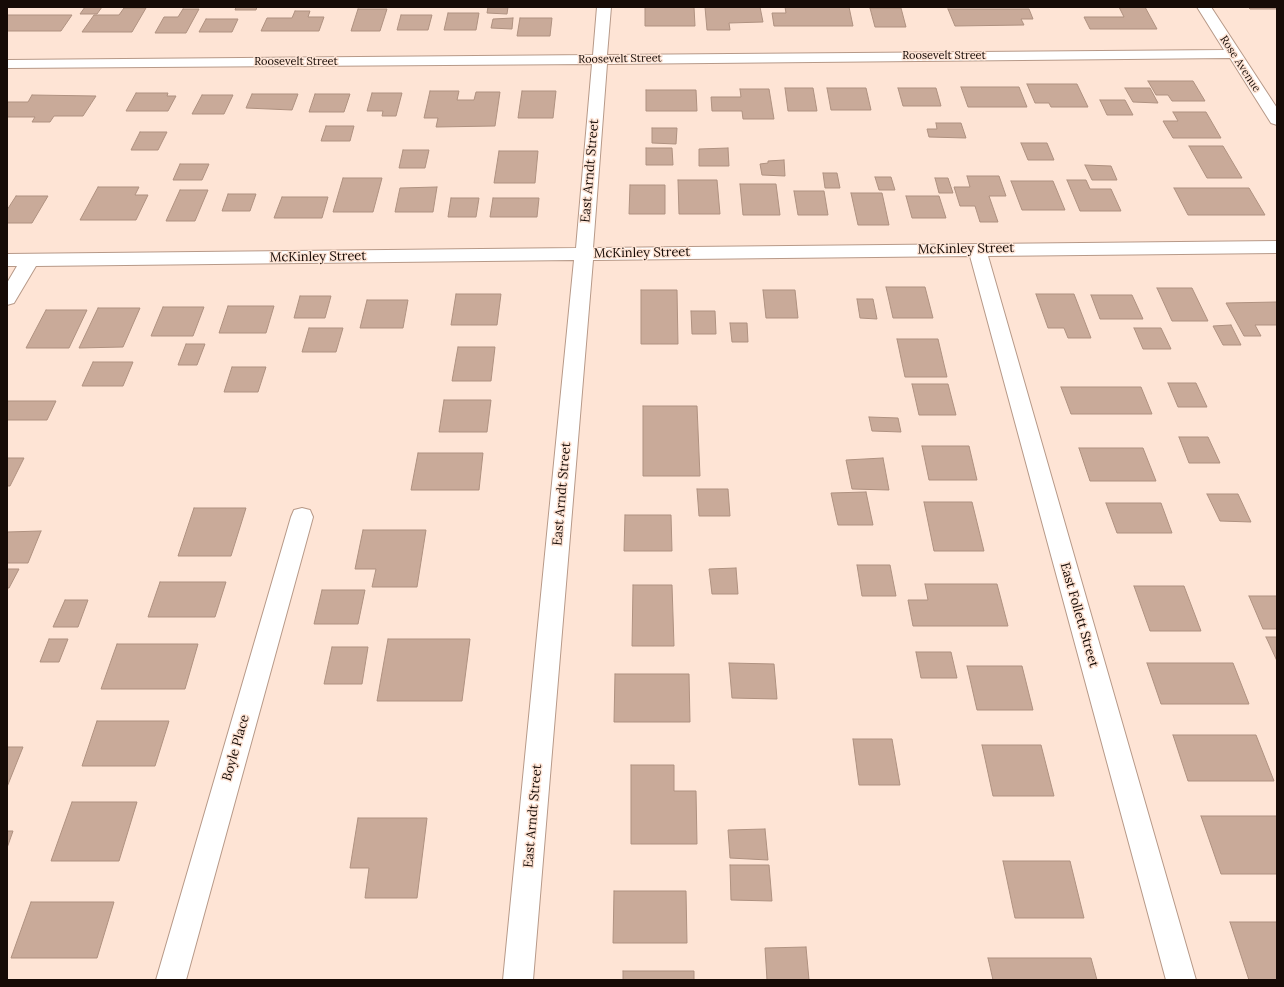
<!DOCTYPE html>
<html>
<head>
<meta charset="utf-8">
<style>
  body { margin:0 }
  #map { position:relative; width:1284px; height:987px; overflow:hidden; background:#fee4d5; font-family:Lora,serif }
  canvas { display:block }
  .frame { position:absolute; inset:0; border:8px solid #160b06; pointer-events:none }
</style>
</head>
<body>
<div id="map">
<canvas width="1284" height="987"></canvas>
<div class="frame"></div>
</div>
<script>
const context = document.querySelector('canvas').getContext('2d');
context.lineJoin = 'round';
function fill(path, color) { context.fillStyle = color; context.fill(path, 'evenodd'); }
const toPath = rows => new Path2D(rows.map(r => 'M' + r).join(''));
function strokePath(path, color, width, dash) { context.strokeStyle = color; context.lineWidth = width; context.lineCap = dash ? 'butt' : 'round'; context.setLineDash(dash || []); context.stroke(path); }
function label(font, color, halo, rows, align = 'center') {
  context.font = font + ' Lora,serif'; context.lineWidth = 3; context.setLineDash([]); context.textBaseline = 'middle'; context.strokeStyle = halo; context.fillStyle = color; for (const [text, x, y, turn = 0] of rows) {
    context.save(); context.translate(x, y); context.rotate((+turn || 0) * Math.PI / 180); context.textAlign = isNaN(turn) ? turn : align; if (halo) context.strokeText(text, 0, 0); context.fillText(text, 0, 0); context.restore();
  }
}
const building = toPath([
  [85,7,102,7,97,14,80,14,85,7],
  [236,7,257,7,256,10,235,10,236,7],
  [488,7,508,7,507,14,487,13,488,7],
  [645,7,694,7,695,26,645,26,645,7],
  [705,7,760,7,763,22,729,23,730,30,707,30,705,7],
  [785,7,849,7,853,26,774,26,772,13,786,13,785,7],
  [1119,7,1145,7,1157,29,1090,29,1084,17,1124,17,1119,7],
  [1248,7,1276,7,1277,9,1250,9,1248,7],
  [124,8,146,8,132,32,82,32,94,15,119,15,124,8],
  [870,8,901,8,906,27,875,27,870,8],
  [183,9,199,9,186,33,155,33,164,17,178,17,183,9],
  [358,9,387,9,380,31,351,31,358,9],
  [948,9,1029,9,1033,19,1021,19,1024,25,955,26,948,9],
  [295,11,310,11,308,17,324,17,319,31,261,31,267,18,292,18,295,11],
  [448,13,479,13,476,30,444,30,448,13],
  [7,15,72,15,61,31,7,31,7,15],
  [401,15,432,15,428,30,397,30,401,15],
  [513,18,512,29,491,28,493,19,513,18],
  [520,18,552,18,550,36,517,36,520,18],
  [206,19,238,19,232,32,199,32,206,19],
  [1148,81,1193,81,1205,101,1172,101,1168,95,1156,95,1148,81],
  [1027,84,1077,84,1088,107,1051,107,1049,103,1035,103,1027,84],
  [961,87,1019,87,1027,107,968,107,961,87],
  [785,88,813,88,817,111,788,111,785,88],
  [827,88,866,88,871,110,831,110,827,88],
  [898,88,936,88,941,106,903,106,898,88],
  [1125,88,1150,88,1158,103,1133,102,1125,88],
  [740,89,769,89,774,119,743,119,742,111,712,111,711,97,741,97,740,89],
  [646,90,696,90,697,111,646,111,646,90],
  [430,91,459,91,457,100,474,100,476,92,500,92,495,126,436,127,438,118,424,118,430,91],
  [522,91,556,91,553,118,518,118,522,91],
  [136,93,168,93,167,96,176,96,168,111,126,111,136,93],
  [372,93,402,93,396,116,382,116,383,111,367,111,372,93],
  [252,94,298,94,292,110,246,108,252,94],
  [315,94,350,94,344,112,309,112,315,94],
  [32,95,96,96,83,116,54,116,50,122,32,122,35,117,7,117,7,102,28,102,32,95],
  [202,95,233,95,224,114,192,114,202,95],
  [1100,100,1125,100,1133,115,1107,115,1100,100],
  [1173,112,1206,112,1221,138,1173,138,1163,121,1178,121,1173,112],
  [936,123,961,123,966,138,929,137,927,129,937,129,936,123],
  [326,126,354,126,350,141,321,141,326,126],
  [652,128,677,128,676,144,652,143,652,128],
  [140,132,167,132,158,150,131,150,140,132],
  [1021,143,1047,143,1054,160,1028,160,1021,143],
  [1189,146,1223,146,1242,178,1207,178,1189,146],
  [646,148,672,148,673,165,646,165,646,148],
  [728,148,729,166,699,166,699,149,728,148],
  [403,150,429,150,425,168,399,168,403,150],
  [499,151,538,151,535,183,494,183,499,151],
  [784,160,785,176,762,175,760,164,768,163,768,161,784,160],
  [180,164,209,164,202,180,173,180,180,164],
  [1085,165,1111,166,1117,180,1092,180,1085,165],
  [823,173,837,173,840,188,825,188,823,173],
  [967,176,999,176,1006,196,989,196,998,222,980,222,975,206,960,206,954,187,970,187,967,176],
  [875,177,891,177,895,190,879,190,875,177],
  [343,178,382,178,373,212,333,212,343,178],
  [935,178,948,178,953,193,939,193,935,178],
  [678,180,717,180,720,214,679,214,678,180],
  [1067,180,1086,180,1090,189,1111,189,1121,211,1080,211,1067,180],
  [1011,181,1053,181,1065,210,1022,210,1011,181],
  [740,184,776,184,780,215,743,215,740,184],
  [630,185,665,185,665,214,629,214,630,185],
  [98,187,139,187,135,195,148,195,136,220,80,220,98,187],
  [437,187,433,212,395,212,400,188,437,187],
  [1174,188,1249,188,1265,215,1188,215,1174,188],
  [180,190,208,190,195,221,166,221,180,190],
  [794,191,824,191,828,215,798,215,794,191],
  [851,193,882,193,889,225,858,225,851,193],
  [228,194,256,194,250,211,222,211,228,194],
  [16,196,48,196,32,223,7,223,7,210,16,196],
  [906,196,939,196,946,218,912,218,906,196],
  [282,197,328,197,322,218,274,218,282,197],
  [451,198,479,198,476,217,448,217,451,198],
  [493,198,539,198,537,217,490,217,493,198],
  [886,287,925,287,933,318,893,318,886,287],
  [1157,288,1192,288,1208,321,1172,321,1157,288],
  [641,290,677,290,678,344,641,344,641,290],
  [763,290,795,290,798,318,766,318,763,290],
  [456,294,501,294,497,325,451,325,456,294],
  [1036,294,1074,294,1091,338,1068,338,1064,328,1048,328,1036,294],
  [1091,295,1132,295,1143,319,1100,319,1091,295],
  [300,296,331,296,325,318,294,318,300,296],
  [857,299,873,299,877,319,860,318,857,299],
  [367,300,408,300,403,328,360,328,367,300],
  [1277,302,1277,325,1255,325,1261,336,1244,336,1226,303,1277,302],
  [228,306,274,306,266,333,219,333,228,306],
  [163,307,204,307,193,336,151,336,163,307],
  [98,308,140,308,123,347,79,348,98,308],
  [46,310,87,310,69,348,26,348,46,310],
  [691,311,715,311,716,334,692,334,691,311],
  [730,323,747,323,748,342,732,342,730,323],
  [1231,325,1241,345,1223,345,1213,326,1231,325],
  [309,328,343,328,336,352,302,352,309,328],
  [1134,328,1161,328,1171,349,1143,349,1134,328],
  [897,339,938,339,947,377,905,377,897,339],
  [186,344,205,344,197,365,178,365,186,344],
  [458,347,495,347,491,381,452,381,458,347],
  [93,362,133,362,123,386,82,386,93,362],
  [232,367,266,367,258,392,224,392,232,367],
  [1168,383,1196,383,1207,407,1178,407,1168,383],
  [912,384,948,384,956,415,919,415,912,384],
  [1061,387,1141,387,1152,414,1071,414,1061,387],
  [444,400,491,400,487,432,439,432,444,400],
  [7,401,56,401,47,420,7,420,7,401],
  [643,406,697,406,700,476,643,476,643,406],
  [869,417,898,418,901,432,872,431,869,417],
  [1179,437,1208,437,1220,463,1189,463,1179,437],
  [922,446,969,446,977,480,929,480,922,446],
  [1079,448,1143,448,1156,481,1090,481,1079,448],
  [418,453,483,453,479,490,411,490,418,453],
  [7,458,24,458,10,486,7,486,7,458],
  [883,458,889,490,852,489,846,460,883,458],
  [697,489,728,489,730,516,699,516,697,489],
  [866,492,873,525,838,525,831,493,866,492],
  [1207,494,1238,494,1251,522,1220,521,1207,494],
  [924,502,972,502,984,551,934,551,924,502],
  [1106,503,1161,503,1172,533,1117,533,1106,503],
  [194,508,246,508,231,556,178,556,194,508],
  [625,515,671,515,672,551,624,551,625,515],
  [363,530,426,530,417,587,372,587,376,569,355,569,363,530],
  [41,531,28,563,7,563,7,532,41,531],
  [857,565,890,565,896,596,862,596,857,565],
  [736,568,738,594,712,594,709,569,736,568],
  [7,569,19,569,9,588,7,588,7,569],
  [160,582,226,582,215,617,148,617,160,582],
  [925,584,997,584,1008,626,913,626,908,600,928,600,925,584],
  [633,585,672,585,674,646,632,646,633,585],
  [1134,586,1184,586,1201,631,1150,631,1134,586],
  [322,590,365,590,358,624,314,624,322,590],
  [1249,596,1277,596,1277,629,1263,629,1249,596],
  [65,600,88,600,78,627,53,627,65,600],
  [1266,637,1277,637,1277,661,1266,637],
  [49,639,68,639,59,662,40,662,49,639],
  [388,639,470,639,462,701,377,701,388,639],
  [117,644,198,644,185,689,101,689,117,644],
  [332,647,368,647,362,684,324,684,332,647],
  [916,652,951,652,957,678,921,678,916,652],
  [729,663,774,664,777,699,732,698,729,663],
  [1147,663,1233,663,1249,704,1161,704,1147,663],
  [967,666,1022,666,1033,710,977,710,967,666],
  [615,674,689,674,690,722,614,722,615,674],
  [97,721,169,721,155,766,82,766,97,721],
  [1173,735,1256,735,1274,781,1188,781,1173,735],
  [853,739,892,739,900,785,859,785,853,739],
  [982,745,1041,745,1054,796,993,796,982,745],
  [7,747,23,747,7,787,7,747],
  [631,765,674,765,674,791,696,791,697,844,631,844,631,765],
  [72,802,137,802,119,861,51,861,72,802],
  [1201,816,1277,816,1277,874,1221,874,1201,816],
  [358,818,427,818,417,898,365,898,369,868,350,868,358,818],
  [765,829,768,860,730,858,728,830,765,829],
  [7,831,13,831,7,848,7,831],
  [1003,861,1070,861,1084,918,1015,918,1003,861],
  [730,865,769,865,772,901,731,900,730,865],
  [614,891,686,891,687,943,613,943,614,891],
  [31,902,114,902,97,958,11,958,31,902],
  [1230,922,1277,922,1277,980,1249,980,1230,922],
  [806,947,809,980,767,980,765,948,806,947],
  [988,958,1091,958,1097,980,993,980,988,958],
  [623,971,694,971,694,980,623,980,623,971]
]);
const minor = toPath([
  [597,7,611,7,607,55,1224,50,1197,7,1211,7,1277,108,1277,125,1271,123,1230,58,607,64,593,248,1277,241,1277,253,988,256,1196,980,1166,980,970,256,593,260,533,980,503,980,574,260,36,266,14,303,7,305,7,283,17,266,7,266,7,254,576,248,592,64,7,68,7,60,593,55,597,7],
  [302,508,310,510,313,517,186,980,156,980,291,517,294,510,302,508]
]);
const farStreetnames = [
  ["Roosevelt Street",944,56],
  ["Roosevelt Street",620,59,-1],
  ["Roosevelt Street",296,62],
  ["Rose Avenue",1240,64,57]
];
const streetNames = [
  ["East Arndt Street",590,171,-85],
  ["McKinley Street",966,249,-1],
  ["McKinley Street",642,253,-1],
  ["McKinley Street",318,257,-1],
  ["East Arndt Street",562,494,-85],
  ["East Follett Street",1079,615,74],
  ["Boyle Place",236,748,-74],
  ["East Arndt Street",533,816,-85]
];
fill(building, '#c9aa99');
strokePath(building, '#af9180', 1);
strokePath(minor, '#b79988', 2);
fill(minor, '#fff');
label('11px', '#160b06', '#fee4d5', farStreetnames);
label('13px', '#160b06', '#fee4d5', streetNames);
</script>
</body>
</html>
